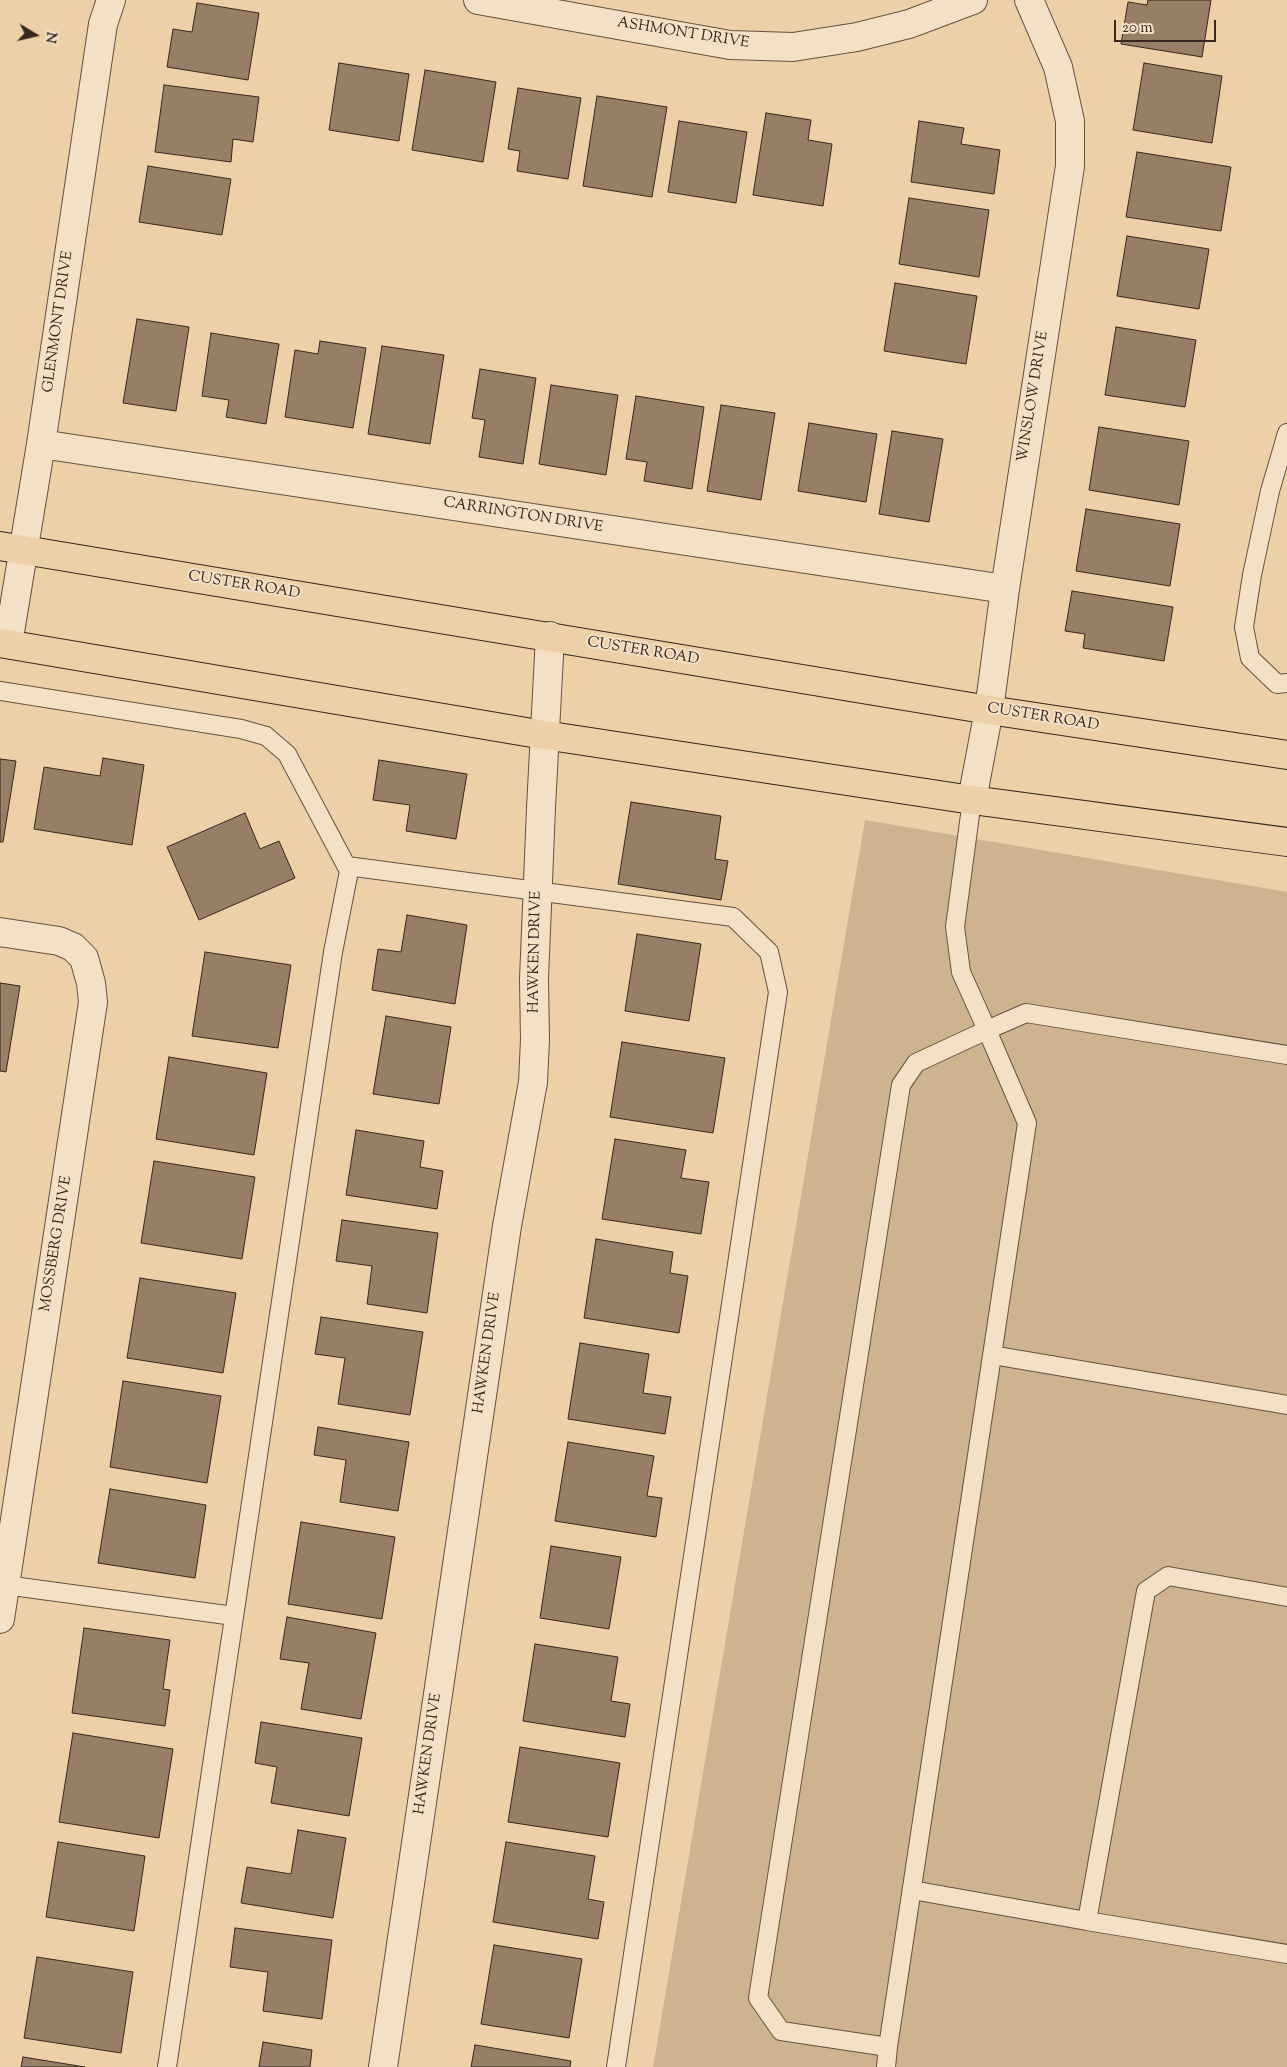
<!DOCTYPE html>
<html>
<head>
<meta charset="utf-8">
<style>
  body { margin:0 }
  #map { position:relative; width:1287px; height:2067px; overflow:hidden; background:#edd0a7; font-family:"Sorts Mill Goudy",serif }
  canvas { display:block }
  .north { position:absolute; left:10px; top:10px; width:50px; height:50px; -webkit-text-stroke:4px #f3e0c6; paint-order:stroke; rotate:99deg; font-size:14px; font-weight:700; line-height:20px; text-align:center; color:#37271f }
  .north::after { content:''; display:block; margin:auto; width:18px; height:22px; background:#37271f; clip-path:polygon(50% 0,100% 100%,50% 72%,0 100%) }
  .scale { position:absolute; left:1114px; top:20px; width:102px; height:22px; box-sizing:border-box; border:2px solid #37271f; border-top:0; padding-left:6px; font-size:15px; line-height:18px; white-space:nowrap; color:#37271f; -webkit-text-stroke:4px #f3e0c6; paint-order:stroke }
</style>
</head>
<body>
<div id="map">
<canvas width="1287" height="2067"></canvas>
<div class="north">N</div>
<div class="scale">20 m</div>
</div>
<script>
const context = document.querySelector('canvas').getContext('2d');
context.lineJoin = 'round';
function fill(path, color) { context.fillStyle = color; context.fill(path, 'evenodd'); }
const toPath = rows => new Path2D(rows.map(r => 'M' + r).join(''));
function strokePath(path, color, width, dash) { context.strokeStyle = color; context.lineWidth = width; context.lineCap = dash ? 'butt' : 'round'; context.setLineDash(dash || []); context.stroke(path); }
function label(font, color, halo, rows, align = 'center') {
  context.font = font + ' "Sorts Mill Goudy",serif'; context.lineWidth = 4; context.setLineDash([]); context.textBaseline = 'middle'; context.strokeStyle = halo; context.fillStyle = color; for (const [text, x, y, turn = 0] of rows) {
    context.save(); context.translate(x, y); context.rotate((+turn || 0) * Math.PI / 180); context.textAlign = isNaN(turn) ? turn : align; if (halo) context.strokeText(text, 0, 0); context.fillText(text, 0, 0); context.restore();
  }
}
const green = toPath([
  [865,820,1287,892,1287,2067,653,2067]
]);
const building = toPath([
  [1148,0,1211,0,1202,57,1121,44,1128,2,1147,5,1148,0],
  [197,3,259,13,248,80,167,67,173,29,192,32,197,3],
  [339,63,409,74,399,141,329,130,339,63],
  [1144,63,1222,76,1212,143,1133,130,1144,63],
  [425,70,496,82,483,162,412,150,425,70],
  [164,85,259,97,253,142,233,139,231,162,155,152,164,85],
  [518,88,581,98,568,179,517,171,520,151,508,149,518,88],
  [597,96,667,107,652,197,583,186,597,96],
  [766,113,811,120,808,140,832,144,823,206,753,195,766,113],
  [679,121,747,132,736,203,668,192,679,121],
  [919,121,964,128,961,144,1000,150,994,194,911,182,919,121],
  [1137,152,1231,167,1221,231,1126,217,1137,152],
  [148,166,231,179,222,235,139,222,148,166],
  [909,198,989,210,979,277,899,264,909,198],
  [1127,236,1209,249,1199,309,1117,296,1127,236],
  [895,283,977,296,966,364,884,351,895,283],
  [137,319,189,327,176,411,123,403,137,319],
  [1116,327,1196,340,1185,407,1105,395,1116,327],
  [211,333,279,344,266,424,226,417,229,400,202,396,211,333],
  [320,341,366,348,353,428,285,417,295,350,318,354,320,341],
  [382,346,444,355,430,444,368,434,382,346],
  [480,369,536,378,523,464,479,457,485,420,472,418,480,369],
  [551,385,618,395,606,475,539,464,551,385],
  [636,396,704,407,692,489,644,481,647,462,626,459,636,396],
  [721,405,775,413,761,500,707,491,721,405],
  [809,423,877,434,866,502,798,491,809,423],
  [1099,427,1189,441,1179,505,1089,490,1099,427],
  [892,431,943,439,929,522,879,514,892,431],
  [1086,509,1180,524,1170,586,1076,571,1086,509],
  [1072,591,1173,607,1164,661,1083,648,1085,634,1065,631,1072,591],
  [103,758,144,765,132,845,34,829,44,767,100,776,103,758],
  [0,759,16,761,3,842,0,842,0,759],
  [379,760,467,774,456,839,406,831,410,805,373,800,379,760],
  [631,802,721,816,715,859,728,861,721,900,618,884,631,802],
  [245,813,260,849,279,841,295,878,199,920,167,847,245,813],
  [407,915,467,925,455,1004,372,990,378,949,401,952,407,915],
  [637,934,701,944,689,1021,625,1011,637,934],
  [205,952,291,965,278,1048,192,1036,205,952],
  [0,983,20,986,6,1072,0,1071,0,983],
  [386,1016,451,1027,439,1104,373,1094,386,1016],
  [622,1042,725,1058,713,1133,610,1117,622,1042],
  [169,1057,267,1073,254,1155,156,1139,169,1057],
  [356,1130,424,1141,420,1167,443,1171,437,1209,346,1195,356,1130],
  [615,1139,686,1150,681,1178,709,1182,701,1234,602,1219,615,1139],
  [154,1161,255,1177,242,1259,141,1243,154,1161],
  [342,1220,438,1233,427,1313,367,1304,372,1266,336,1261,342,1220],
  [596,1239,673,1252,670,1273,688,1276,679,1333,584,1318,596,1239],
  [140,1278,236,1293,223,1373,127,1358,140,1278],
  [321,1317,423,1332,410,1415,338,1404,345,1358,315,1354,321,1317],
  [580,1343,649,1354,643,1393,671,1397,665,1434,568,1419,580,1343],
  [123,1381,221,1396,207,1483,110,1467,123,1381],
  [318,1427,409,1442,398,1511,340,1502,346,1460,314,1455,318,1427],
  [568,1442,654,1456,647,1496,662,1498,656,1537,555,1521,568,1442],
  [110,1489,206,1505,195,1578,98,1563,110,1489],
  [301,1522,395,1537,382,1619,288,1604,301,1522],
  [551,1546,621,1557,609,1629,540,1618,551,1546],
  [287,1617,376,1633,361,1719,301,1709,309,1663,280,1659,287,1617],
  [84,1628,170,1640,163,1689,170,1690,165,1726,72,1713,84,1628],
  [535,1644,618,1657,611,1701,630,1704,625,1737,523,1721,535,1644],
  [261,1722,362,1738,349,1816,271,1803,277,1767,255,1763,261,1722],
  [73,1733,173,1749,159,1838,59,1822,73,1733],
  [520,1747,620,1763,608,1837,508,1822,520,1747],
  [298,1830,346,1838,333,1918,241,1903,247,1867,291,1874,298,1830],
  [58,1842,145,1856,134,1931,46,1917,58,1842],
  [506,1842,595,1856,588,1899,604,1902,598,1939,493,1922,506,1842],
  [235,1928,332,1940,322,2019,263,2011,268,1972,230,1967,235,1928],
  [494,1945,582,1959,569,2038,481,2024,494,1945],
  [37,1957,133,1972,121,2053,24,2038,37,1957],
  [263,2042,312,2050,310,2067,259,2067,263,2042],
  [475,2045,571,2061,570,2067,471,2067,475,2045],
  [23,2057,85,2067,21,2067,23,2057]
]);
const service = toPath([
  [1287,433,1270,491,1252,575,1244,627,1250,658,1277,684,1287,683],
  [0,691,241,729,266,736,287,754,349,871,333,952,167,2067],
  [347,866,733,917,769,952,778,992,616,2067],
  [992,1355,1287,1405],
  [5,1585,234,1616],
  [912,1890,1087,1921,1146,1591,1168,1576,1287,1597],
  [1087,1921,1287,1954],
  [888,2047,1027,1123,987,1030,1026,1013,1287,1055],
  [886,2067,888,2047,781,2031,758,1998,901,1085,916,1063,987,1030,961,972,955,927,972,800]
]);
const minor = toPath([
  [478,0,730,45,793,47,857,37,909,24,973,0],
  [41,444,1005,589],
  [8,644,41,444,103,24,111,0],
  [972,800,989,710,1005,589,1070,166,1070,121,1058,67,1029,0],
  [0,932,59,941,73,947,84,958,91,983,93,1002,0,1619],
  [383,2067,507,1226,533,1082,535,1040,534,979,541,808,550,636]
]);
const primary = toPath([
  [0,546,989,710,1287,755],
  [0,643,544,735,972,800,1287,842]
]);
const streetNames = [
  ["ASHMONT DRIVE",683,34,9],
  ["GLENMONT DRIVE",59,322,-82],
  ["WINSLOW DRIVE",1034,397,-81],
  ["CARRINGTON DRIVE",523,516,9],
  ["CUSTER ROAD",244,586,9],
  ["CUSTER ROAD",643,652,9],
  ["CUSTER ROAD",1043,718,9],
  ["HAWKEN DRIVE",536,952,-89],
  ["MOSSBERG DRIVE",57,1244,-81],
  ["HAWKEN DRIVE",488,1353,-82],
  ["HAWKEN DRIVE",429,1754,-82]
];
fill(green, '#ceb390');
fill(building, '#967f66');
strokePath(building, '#37271f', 1);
strokePath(service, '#645141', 20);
strokePath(minor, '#645141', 30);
strokePath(primary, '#37271f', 30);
strokePath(service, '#f3e0c6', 18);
strokePath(minor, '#f3e0c6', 28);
strokePath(primary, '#edd0a7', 28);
label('15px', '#37271f', '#f3e0c6', streetNames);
</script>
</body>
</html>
